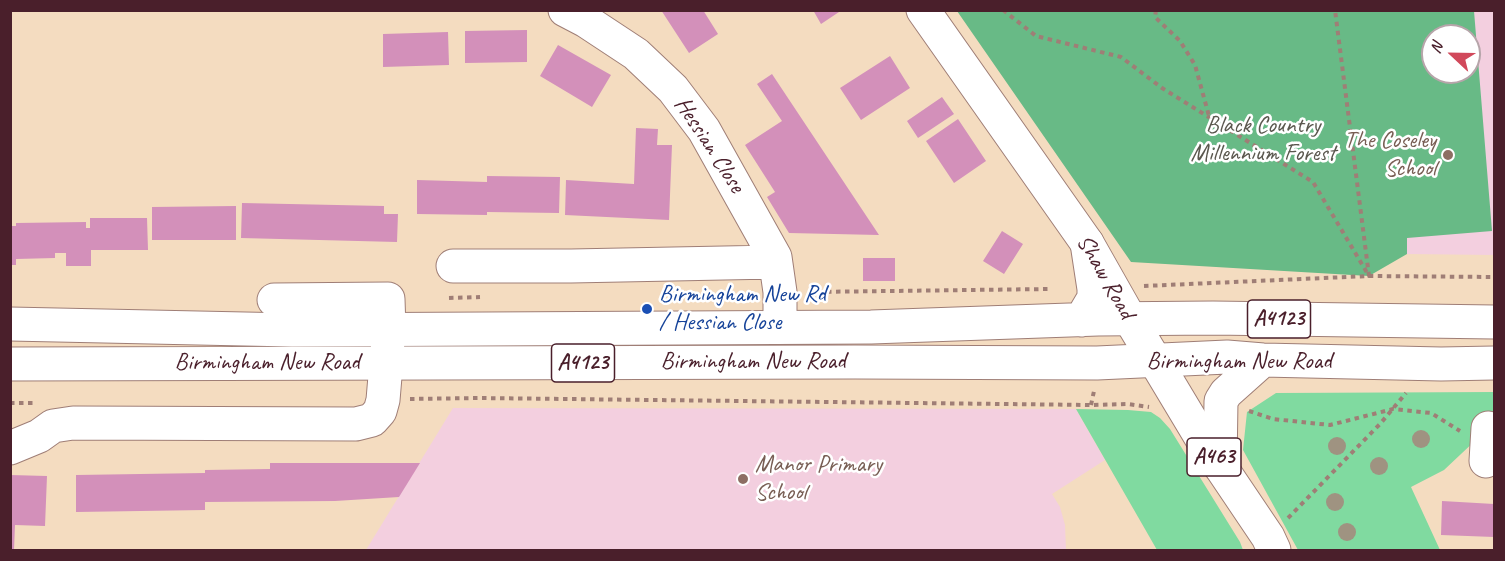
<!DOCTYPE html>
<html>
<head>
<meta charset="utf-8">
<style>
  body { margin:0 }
  #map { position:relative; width:1505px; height:561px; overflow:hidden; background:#f4dcc0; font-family:Caveat,sans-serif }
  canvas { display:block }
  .frame { position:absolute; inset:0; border:12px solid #4a1f2b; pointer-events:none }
  .north { position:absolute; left:1421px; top:24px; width:60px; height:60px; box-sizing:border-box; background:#fff; border:2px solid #b7a5aa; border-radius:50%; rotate:292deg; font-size:16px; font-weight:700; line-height:24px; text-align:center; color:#4a1f2b }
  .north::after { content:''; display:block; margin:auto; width:21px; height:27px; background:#d1495b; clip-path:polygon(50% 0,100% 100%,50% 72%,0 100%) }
</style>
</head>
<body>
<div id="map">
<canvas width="1505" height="561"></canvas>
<div class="frame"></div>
<div class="north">N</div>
</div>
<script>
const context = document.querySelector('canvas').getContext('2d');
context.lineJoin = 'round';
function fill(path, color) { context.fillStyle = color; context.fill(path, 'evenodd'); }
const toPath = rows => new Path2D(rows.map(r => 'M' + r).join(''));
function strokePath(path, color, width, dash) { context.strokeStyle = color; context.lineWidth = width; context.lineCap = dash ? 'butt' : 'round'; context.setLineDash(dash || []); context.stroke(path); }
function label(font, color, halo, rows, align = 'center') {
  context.font = font + ' Caveat,sans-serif'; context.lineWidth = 5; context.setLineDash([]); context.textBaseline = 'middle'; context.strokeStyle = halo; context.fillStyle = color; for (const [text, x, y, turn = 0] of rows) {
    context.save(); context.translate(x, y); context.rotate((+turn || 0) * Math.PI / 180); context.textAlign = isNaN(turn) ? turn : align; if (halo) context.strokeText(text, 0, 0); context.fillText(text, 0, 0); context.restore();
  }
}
const built = toPath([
  [1393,11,1494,11,1494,255,1407,254],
  [1433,36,1469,36,1469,72,1433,72],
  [453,408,1076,409,1105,460,1052,494,1060,507,1065,525,1066,550,366,550]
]);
const green = toPath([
  [1494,392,1494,423,1444,470,1411,487,1440,550,1298,550,1243,450,1247,412,1276,393],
  [1076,409,1128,410,1151,412,1160,418,1170,429,1240,542,1243,550,1157,550]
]);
const forest = toPath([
  [957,11,1474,11,1492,231,1407,238,1407,254,1369,276,1131,262],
  [1433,36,1469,36,1469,72,1433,72]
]);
const building = toPath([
  [661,10,703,10,718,34,689,53],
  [813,10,842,10,821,24],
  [527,30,527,62,465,63,465,31],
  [448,32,449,65,383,67,383,34],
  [558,45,611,75,592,107,540,76],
  [890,56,910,88,861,120,840,88],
  [772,74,879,235,789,233,767,197,775,192,745,145,782,121,757,84],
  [942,97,954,114,918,138,907,121],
  [958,119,986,161,954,183,926,141],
  [636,128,658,129,657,145,672,145,669,220,565,215,566,180,634,184],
  [487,176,560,177,559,213,487,212,487,215,417,214,417,180,487,182],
  [242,203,384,206,384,214,398,214,397,242,241,238],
  [236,206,236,240,152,240,152,207],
  [90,218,147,218,148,250,91,250,91,266,66,266,66,253,55,253,55,258,16,259,16,265,10,265,10,226,16,226,16,223,86,222,86,228,90,228],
  [1002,231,1023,244,1004,274,983,261],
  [863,258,895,258,895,281,863,281],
  [270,463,420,463,399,497,335,501,205,502,205,510,76,512,76,475,205,473,205,470,270,469],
  [10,475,47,476,45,526,15,525,14,550,10,550],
  [1442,501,1494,504,1494,537,1441,535]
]);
const path = toPath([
  [1003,10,1036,36,1121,57,1162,88,1313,182,1369,276,1335,10],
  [1156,10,1155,17,1180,41,1195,65,1209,116],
  [1144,286,1369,276,1494,277],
  [809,292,1050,289],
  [449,298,480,297],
  [410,399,478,398,1091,405,1128,404,1149,407],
  [10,403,34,403],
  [1091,405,1094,391],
  [1249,411,1273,419,1330,425,1393,409,1431,413,1460,431],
  [1288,518,1380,424,1406,393]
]);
const minor = toPath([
  [565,10,586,21,636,54,673,89,704,130,775,257,780,292,780,327],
  [923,10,1087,243,1130,319],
  [453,266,571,266,775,262],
  [10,448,39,436,53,426,73,423,356,424,372,420,380,411,383,400,389,329,388,299,274,300],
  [1486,461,1488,428]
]);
const major = toPath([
  [1130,319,1202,439,1268,537,1274,550]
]);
const highway = toPath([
  [1081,320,1094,298,1094,289,1087,243],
  [10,324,292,330,871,327,1098,319,1213,318,1494,322],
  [10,364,855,362,1097,363,1227,357,1263,360,1441,364,1494,363],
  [1220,466,1221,401,1226,393,1263,360]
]);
const trees = [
  [1421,439],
  [1337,446],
  [1379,466],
  [1335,502],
  [1347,532]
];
const markers = [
  [1448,155,6,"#8d6e63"],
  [647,309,6,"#1a4fb4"],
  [743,479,6,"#8d6e63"]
];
const shields = [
  [1279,319,63],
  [583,363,63],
  [1214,457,54]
];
const shieldNames = [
  ["A4123",1279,319],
  ["A4123",583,363],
  ["A463",1214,457]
];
const parkNames = [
  ["Black Country",1263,126],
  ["Millennium Forest",1263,154]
];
const educationNames = [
  ["The Coseley",1436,141],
  ["School",1436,169],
  ["Manor Primary",755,465,"left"],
  ["School",755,493,"left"]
];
const streetNames = [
  ["Hessian Close",709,145,57],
  ["Shaw Road",1105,277,60],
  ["Birmingham New Road",753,362],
  ["Birmingham New Road",1239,362],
  ["Birmingham New Road",267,363]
];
const transitNames = [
  ["Birmingham New Rd",659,295],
  ["/ Hessian Close",659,323]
];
fill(built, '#f3cfdf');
fill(green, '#80daa0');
fill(forest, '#68ba86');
fill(building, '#d390ba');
strokePath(minor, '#9f7e76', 35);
strokePath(major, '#9f7e76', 35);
strokePath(highway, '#9f7e76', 35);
strokePath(path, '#9f7e76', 4, [4.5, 4.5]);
strokePath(minor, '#fff', 33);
strokePath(major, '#fff', 33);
strokePath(highway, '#fff', 33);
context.fillStyle = '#9f9381';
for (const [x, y] of trees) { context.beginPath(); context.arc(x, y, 9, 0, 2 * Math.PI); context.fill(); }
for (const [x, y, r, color] of markers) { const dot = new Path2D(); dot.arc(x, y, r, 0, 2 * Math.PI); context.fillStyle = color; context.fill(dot); strokePath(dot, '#fff', 2); }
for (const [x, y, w] of shields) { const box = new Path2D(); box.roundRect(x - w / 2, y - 19, w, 38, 4.5); context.fillStyle = '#fff'; context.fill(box); strokePath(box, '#4a1f2b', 1.5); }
label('bold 22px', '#4a1f2b', null, shieldNames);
label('24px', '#5a574e', '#fff', parkNames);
label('24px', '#785e54', '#fff', educationNames, 'right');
label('24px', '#4a1f2b', '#fff', streetNames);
label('24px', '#164399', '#fff', transitNames, 'left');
</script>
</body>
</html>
